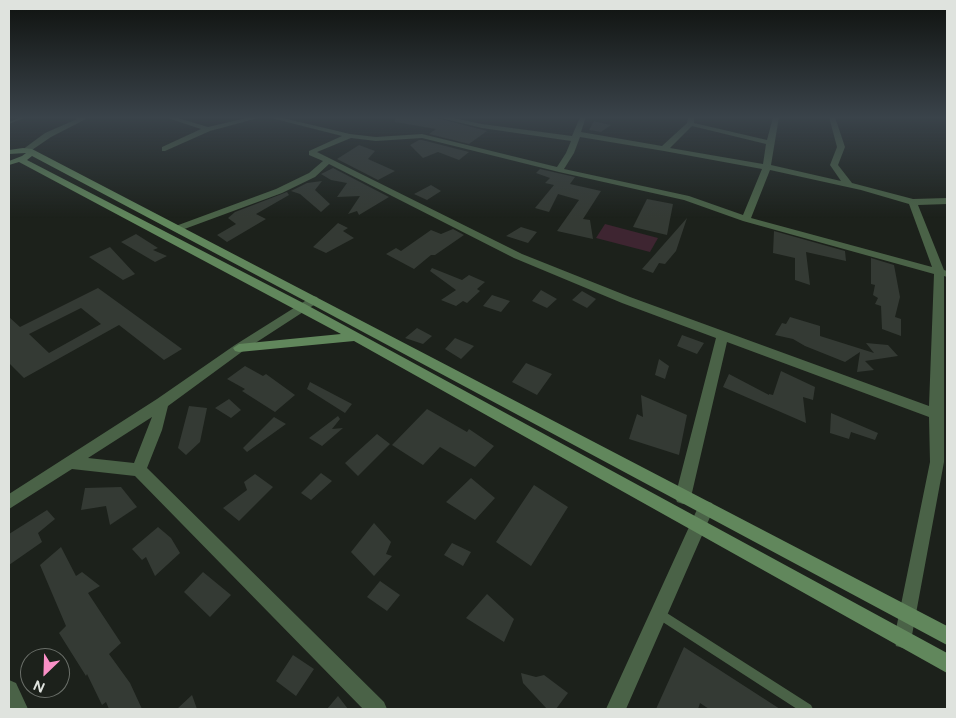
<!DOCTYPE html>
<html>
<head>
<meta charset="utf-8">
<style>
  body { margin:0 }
  #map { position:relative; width:956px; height:718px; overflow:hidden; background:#1c211b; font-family:Figtree,sans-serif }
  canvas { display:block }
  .frame { position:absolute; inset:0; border:10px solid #dfe3de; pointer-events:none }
  .north { position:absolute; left:20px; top:648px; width:50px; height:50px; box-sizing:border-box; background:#1c211b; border:1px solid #6a6f69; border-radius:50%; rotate:204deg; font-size:14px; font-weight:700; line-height:20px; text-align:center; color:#dfe3de }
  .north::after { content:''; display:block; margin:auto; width:18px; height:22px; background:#fa8fc6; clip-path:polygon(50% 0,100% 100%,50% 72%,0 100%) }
</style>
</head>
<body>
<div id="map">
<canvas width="956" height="718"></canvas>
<div class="frame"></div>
<div class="north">N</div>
</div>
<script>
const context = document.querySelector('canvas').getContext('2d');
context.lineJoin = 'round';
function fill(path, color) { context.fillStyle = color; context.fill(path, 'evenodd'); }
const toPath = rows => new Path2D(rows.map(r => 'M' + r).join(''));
const green = toPath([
  [605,224,658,238,650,252,596,238]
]);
const building = toPath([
  [395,117,434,117,487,131,469,144,429,134,436,129,395,122],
  [594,121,611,125,601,132,589,130],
  [419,140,422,140,469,152,459,160,438,152,423,158,410,145],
  [359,145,375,151,368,159,395,171,378,180,337,159],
  [333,168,389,197,359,215,357,211,348,214,360,196,337,197,347,183,331,180,321,174],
  [540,169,575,177,570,184,601,191,583,219,590,220,593,239,557,231,579,200,558,194,549,212,535,208,554,185,545,183,550,178,536,173],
  [322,181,315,190,330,204,321,212,300,194,291,191,307,183],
  [431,185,441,191,427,200,414,194],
  [287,192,289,195,256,214,266,219,227,242,217,235,236,224,228,218,235,212],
  [647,199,673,204,667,235,633,227],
  [687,218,676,251,665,264,659,263,653,273,642,269],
  [338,223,348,228,343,231,354,238,326,253,313,247],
  [521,227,537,232,528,243,506,236],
  [453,229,464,235,435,255,431,255,414,269,386,254,396,248,401,251,431,230,441,234],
  [774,231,845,251,846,261,806,252,810,285,795,280,795,258,773,253],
  [136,234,158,248,153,250,167,256,155,262,121,242],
  [110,247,135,274,123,280,89,257],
  [871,258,894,265,900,297,895,317,901,319,901,336,882,329,881,306,875,304,878,298,873,295,875,285,871,284],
  [432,268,462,280,469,275,485,282,477,289,480,291,467,303,463,301,456,306,441,300,456,290,430,271],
  [98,288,182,349,164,360,119,325,24,378,9,363,9,317,20,327],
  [81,308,101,324,49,353,29,334],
  [541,290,557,299,547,308,532,301],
  [582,291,596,299,587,308,572,300],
  [492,295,510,301,501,312,483,306],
  [790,317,820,326,820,336,874,353,866,343,888,345,898,356,865,361,874,370,857,372,860,352,845,362,805,346,793,339,775,335,782,323,786,324],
  [417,328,432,336,423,344,405,338],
  [682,335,704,343,697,354,677,346],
  [455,338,474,346,461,359,445,349],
  [659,359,669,366,665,379,655,375],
  [526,363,552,374,537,395,512,382],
  [245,366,263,376,266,374,295,395,275,412,242,391,245,389,227,379],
  [781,371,815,387,813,400,803,397,806,423,723,387,729,374,769,395,769,394,773,395],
  [310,382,352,404,345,413,307,389],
  [641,395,687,415,679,455,629,439,637,414,643,417],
  [229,399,241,410,231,418,215,408],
  [189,406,207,408,200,442,186,455,178,448],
  [427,409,467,432,469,429,494,446,475,467,440,447,423,465,392,445],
  [831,413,878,433,875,440,851,432,849,439,830,433],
  [338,416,340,419,332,429,343,428,322,446,309,438],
  [274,417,286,424,247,452,243,448],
  [377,434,390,444,358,476,345,463],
  [321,473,332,481,311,500,301,493],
  [255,474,273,487,239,521,223,508,247,490,244,482],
  [471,478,495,498,475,520,446,502],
  [534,485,568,507,531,566,496,542],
  [121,487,137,507,110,525,106,506,81,510,85,488],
  [47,510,55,519,38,533,42,542,9,565,9,534],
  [374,523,391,542,386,554,392,556,374,576,351,552],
  [158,527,171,538,180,553,155,576,146,557,142,560,132,549],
  [452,543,471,552,463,566,444,555],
  [61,547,76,576,82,572,100,586,88,593,121,643,109,654,130,683,142,709,109,709,106,702,102,705,87,674,86,676,59,633,66,626,40,565],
  [203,572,231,595,210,617,184,592],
  [380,581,400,595,387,611,367,597],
  [487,594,514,619,504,642,466,618],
  [684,647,780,709,709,709,700,703,698,709,656,709],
  [293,655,314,669,296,696,276,681],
  [521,673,536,677,544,675,568,693,556,709,547,709,523,683],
  [192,695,197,709,177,709],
  [338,696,348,709,327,709]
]);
const lane = toPath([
  [21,117,27,117,9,124,9,122,21,117],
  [659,608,811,705,813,709,797,709,655,617,654,613,655,609,659,608]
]);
const street = toPath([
  [74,117,84,117,86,119,51,137,29,152,22,150,45,133,77,119,74,117],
  [164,117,175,117,208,127,250,117,262,117,210,131,165,151,162,151,162,147,201,129,164,117],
  [267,117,279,117,350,134,376,137,422,134,557,167,566,153,571,141,482,128,436,117,449,117,482,124,572,136,580,117,586,117,581,132,662,146,687,123,688,117,694,117,694,123,767,140,773,117,779,117,771,165,841,181,830,165,837,147,829,117,835,117,845,147,838,165,852,183,913,199,947,198,947,204,918,205,944,270,947,271,947,277,944,276,944,462,910,646,903,648,896,646,894,639,930,462,929,417,727,342,691,497,689,502,683,504,677,502,675,497,716,338,622,303,514,258,329,164,315,177,282,193,179,231,173,231,173,227,276,189,309,173,323,161,309,155,309,151,342,136,267,117],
  [692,126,766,144,763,164,670,148,692,126],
  [580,137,664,151,762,169,743,215,689,196,564,169,574,153,580,137],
  [351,138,376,141,422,138,559,172,684,200,743,221,934,274,929,406,630,297,522,254,317,152,351,138],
  [770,170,861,190,909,204,932,267,751,218,770,170],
  [313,296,317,297,319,300,317,303,243,351,168,406,162,430,147,468,384,702,387,709,363,709,135,476,72,469,9,509,9,494,157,399,235,345,313,296],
  [152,417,134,463,88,458,152,417],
  [706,501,712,503,714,508,626,709,606,709,700,503,706,501],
  [9,680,16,683,28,709,9,709,9,680]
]);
const secondary = toPath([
  [23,148,32,149,947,626,947,645,309,303,32,156,27,160,305,304,947,653,947,673,354,341,239,352,235,351,233,348,239,344,341,334,19,162,9,165,9,161,22,156,26,153,9,154,9,150,23,148]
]);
fill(green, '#3e2531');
fill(building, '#343a34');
fill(lane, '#4a6247');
fill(street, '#4a6247');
fill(secondary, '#61875c');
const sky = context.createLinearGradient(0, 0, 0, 218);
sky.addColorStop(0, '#0f120f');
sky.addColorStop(0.54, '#3a434a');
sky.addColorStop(1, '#3a434a00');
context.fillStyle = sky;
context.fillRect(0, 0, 956, 218);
</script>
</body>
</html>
